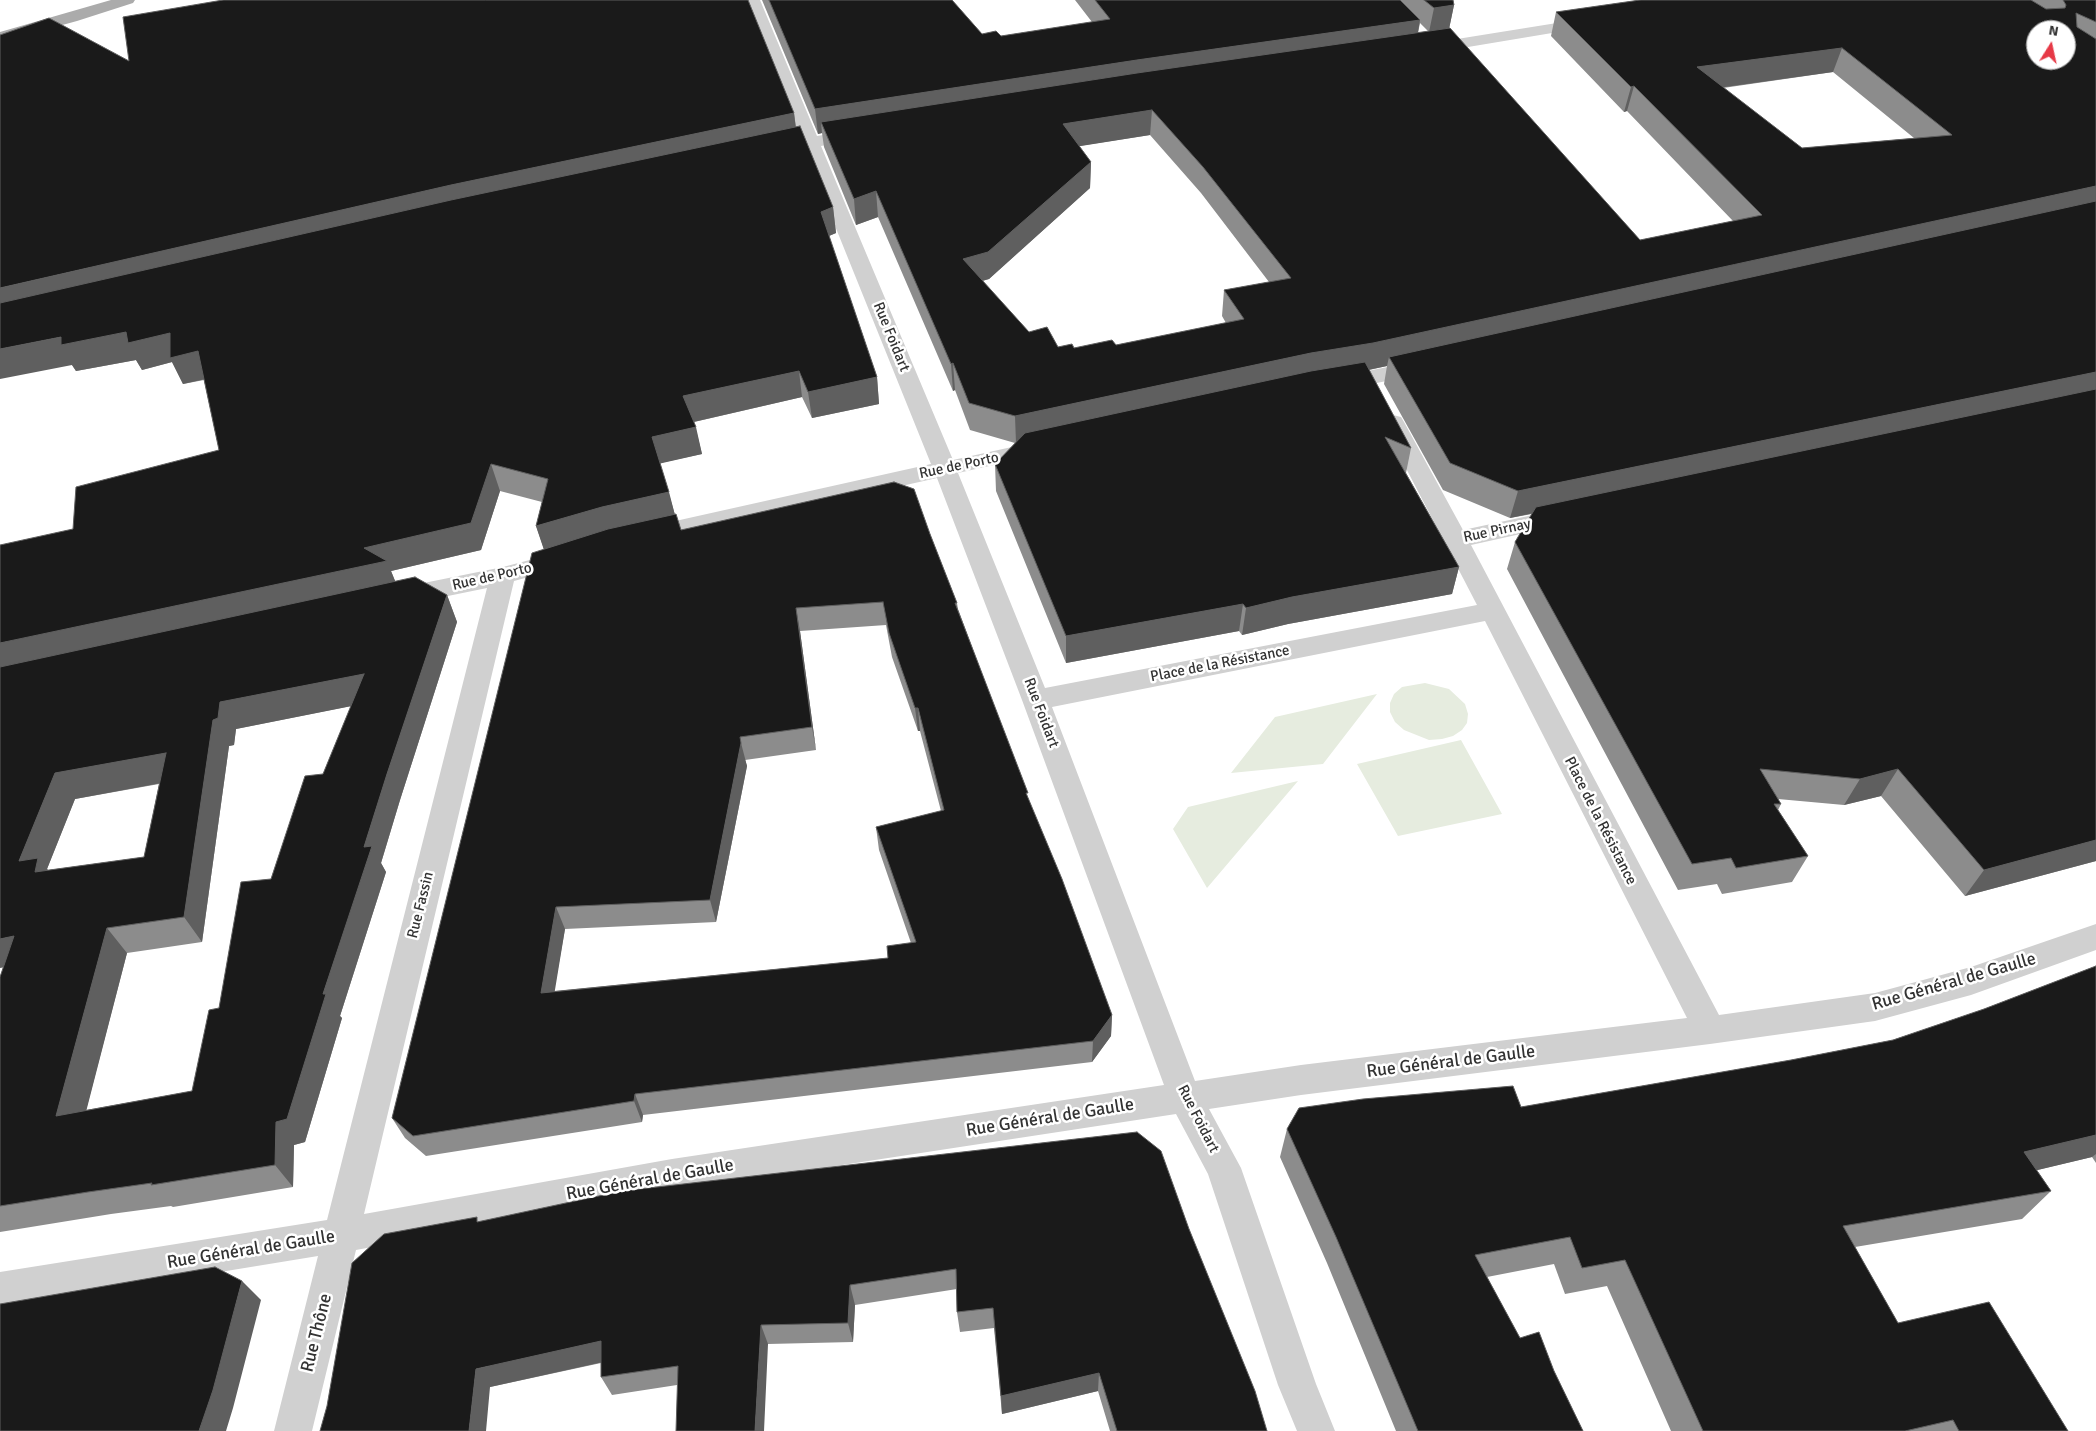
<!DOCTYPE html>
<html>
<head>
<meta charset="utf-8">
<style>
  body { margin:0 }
  #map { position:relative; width:2096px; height:1431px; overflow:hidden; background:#fff; font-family:Signika,sans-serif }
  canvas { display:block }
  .north { position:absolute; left:2026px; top:20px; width:50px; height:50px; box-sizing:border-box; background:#fff; border:1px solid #adadad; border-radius:50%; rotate:10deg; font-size:14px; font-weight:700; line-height:20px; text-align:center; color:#333 }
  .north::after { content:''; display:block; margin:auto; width:18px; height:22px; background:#e63946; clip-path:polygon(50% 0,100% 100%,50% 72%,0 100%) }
</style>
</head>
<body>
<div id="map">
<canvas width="2096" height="1431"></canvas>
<div class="north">N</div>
</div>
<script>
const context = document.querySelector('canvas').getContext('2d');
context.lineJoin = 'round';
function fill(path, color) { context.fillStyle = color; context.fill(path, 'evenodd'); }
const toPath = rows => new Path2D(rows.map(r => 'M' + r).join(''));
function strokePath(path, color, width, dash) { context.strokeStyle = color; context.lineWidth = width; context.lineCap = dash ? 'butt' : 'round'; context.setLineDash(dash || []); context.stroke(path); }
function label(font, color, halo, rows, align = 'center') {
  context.font = font + ' Signika,sans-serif'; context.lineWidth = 5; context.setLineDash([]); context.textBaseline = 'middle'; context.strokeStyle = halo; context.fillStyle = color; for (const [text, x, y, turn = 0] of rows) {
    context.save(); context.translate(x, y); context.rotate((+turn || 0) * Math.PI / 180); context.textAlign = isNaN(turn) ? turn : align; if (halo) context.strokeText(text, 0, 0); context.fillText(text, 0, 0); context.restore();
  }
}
const green = toPath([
  [1425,683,1449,689,1465,704,1468,714,1467,723,1462,730,1453,736,1442,739,1429,740,1404,730,1395,722,1390,712,1390,703,1394,694,1402,687],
  [1377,694,1323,764,1231,773,1275,717],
  [1461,740,1502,814,1398,836,1357,764],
  [1298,781,1207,888,1173,829,1188,807]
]);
const street = toPath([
  [744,0,760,0,817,136,859,129,865,130,868,134,865,138,821,146,953,460,1039,441,1047,443,1051,448,1047,453,958,473,1045,688,1477,605,1382,422,1385,417,1393,415,1401,417,1404,422,1463,530,1561,509,1570,511,1573,517,1570,523,1471,545,1719,1015,1875,993,1971,967,2096,924,2096,950,1971,995,1875,1021,1710,1044,1301,1095,1209,1109,1241,1168,1316,1384,1335,1431,1297,1431,1278,1385,1208,1174,1176,1114,672,1191,356,1250,312,1431,274,1431,318,1256,0,1308,0,1272,327,1220,487,588,399,606,390,603,386,597,390,591,399,588,503,567,564,551,573,553,577,559,573,565,514,581,364,1214,672,1159,1164,1085,1022,700,937,478,644,544,635,542,632,536,635,530,644,528,931,464,804,149,771,156,764,154,762,150,764,146,800,139,744,0],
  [1485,621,1687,1018,1301,1065,1195,1081,1052,707,1485,621],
  [1588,18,1594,20,1596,23,1594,26,1426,54,1420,53,1418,49,1420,45,1426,44,1588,18],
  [1423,360,1431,362,1434,367,1431,372,1337,391,1329,389,1326,384,1329,379,1337,377,1423,360]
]);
const primary = toPath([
  [111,0,135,0,133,3,77,21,0,42,0,32,111,0]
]);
const wall = toPath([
  [762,0,952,0,982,34,1001,36,1092,22,1075,0,1453,0,1454,5,1449,29,1640,240,1733,221,1627,111,1624,112,1551,36,1556,12,1640,0,2096,0,2096,861,1965,896,1881,796,1844,805,1778,799,1781,804,1778,810,1808,856,1792,882,1722,894,1717,884,1678,890,1507,569,1515,542,1532,514,1510,518,1443,490,1384,384,1387,366,1369,370,1411,448,1406,473,1459,567,1452,594,1288,624,1242,635,1239,631,1066,663,996,491,995,464,1015,443,970,430,955,390,953,391,878,217,856,225,824,147,822,133,818,134],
  [1420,23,1429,32,1418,33],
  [1833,72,1914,138,1802,148,1723,88],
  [1150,135,1201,193,1269,282,1224,290,1222,316,1226,323,1116,345,1074,348,1058,347,1029,332,982,281,989,279,1090,188,1091,162,1079,146],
  [129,61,794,113,796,127,833,207,836,233,829,236,877,377,879,404,812,418,802,397,694,422,702,454,660,463,675,515,681,530,930,534,957,603,958,609,1028,798,1112,1015,1111,1036,1092,1062,643,1115,642,1122,426,1156,405,1138,392,1118,544,549,536,526,542,502,500,491,481,550,391,571,395,581,447,595,457,622,400,800,381,863,386,872,340,1016,342,1018,305,1142,294,1145,293,1187,173,1207,171,1206,111,1214,0,1232,0,977,3,968,73,529,219,450,204,380,183,384,172,362,142,370,136,360,76,371,72,365],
  [886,625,892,657,918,731,920,731,941,811,876,827,879,850,911,943,888,958,554,991,565,929,716,922,747,766,745,760,816,750,800,631],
  [351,706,323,774,271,879,219,1008,192,1091,86,1110,127,953,202,942,229,746,234,745,236,729],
  [159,784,144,857,48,870,47,869,75,799],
  [2096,966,2096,1163,2092,1157,2037,1170,2051,1191,2022,1219,1855,1247,1898,1323,2068,1431,1671,1431,1607,1286,1565,1294,1554,1264,1487,1277,1520,1338,1554,1371,1583,1431,1396,1431,1327,1263,1280,1157,1287,1129,1521,1107,1791,1060,1893,1040,1984,1009],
  [480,1221,1189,1229,1267,1431,1110,1431,1098,1391,1002,1414,994,1328,960,1332,957,1312,957,1289,855,1305,853,1342,768,1344,677,1385,612,1395,601,1377,601,1363,490,1387]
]);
const shadedWall = toPath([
  [1454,5,1449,29,1429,32,1434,8],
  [1420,20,1416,44,821,122,822,133,818,134,815,109,1137,60],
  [1842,48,1833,72,1689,92,1697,67],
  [1634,86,1627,111,1624,112,1631,87],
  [1152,110,1150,135,1062,149,1063,124],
  [794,113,797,138,0,318,0,288,451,185],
  [1091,162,1090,188,989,279,964,286,963,259],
  [2096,186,2096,209,1389,357,1387,366,1016,443,1015,416],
  [876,191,878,217,856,225,854,199],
  [833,207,836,233,824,238,821,212],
  [126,332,170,333,198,351,210,378,183,384,172,362,142,370,136,360,76,371,72,365,0,379,0,349,61,337],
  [953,363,955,390,953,391,951,364],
  [799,371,802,397,689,423,683,396],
  [2096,372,2096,396,1510,518,1518,491],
  [877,377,879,404,812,418,808,392],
  [696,427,702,454,658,464,652,437],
  [491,464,500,491,481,550,391,571,398,588,0,675,0,643,364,548],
  [669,492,676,519,545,553,536,526,602,507],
  [1459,567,1452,594,1288,624,1242,635,1246,608,1292,597],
  [447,595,457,622,400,800,381,863,386,872,340,1016,342,1018,305,1142,294,1145,293,1187,275,1165,276,1122,323,994,364,847,387,774],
  [1243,604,1239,631,1066,663,1066,636],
  [796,608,800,631,816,750,812,727],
  [364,674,377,701,236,729,234,745,229,746,202,942,184,917,213,720,220,702],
  [915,708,918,708,920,731,918,731],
  [741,743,747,766,716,922,710,900],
  [166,753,183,779,75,799,47,869,59,884,42,881,19,861,55,773],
  [1898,769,1881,796,1844,805,1860,779],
  [2096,840,2096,861,1965,896,1984,870],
  [556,907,565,929,551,1014,541,993],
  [107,928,127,953,79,1139,56,1116],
  [14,936,36,962,0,968,0,939],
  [1112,1015,1111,1036,1092,1062,1093,1041],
  [635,1094,643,1115,642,1122,634,1101],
  [2096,1135,2096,1154,2092,1157,1996,1180,2024,1152],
  [242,1281,261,1300,233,1408,226,1431,199,1431],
  [850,1285,855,1305,853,1342,848,1323],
  [761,1325,768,1344,764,1431,755,1431],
  [601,1341,612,1360,490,1387,486,1431,469,1431,476,1369],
  [1099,1373,1098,1391,1002,1414,1001,1396]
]);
const building = toPath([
  [223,0,748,0,794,113,451,185,0,288,0,35,49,18,129,61,123,17,223,0],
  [769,0,952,0,982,34,996,31,1001,36,1110,19,1095,0,1400,0,1420,20,1137,60,815,109,769,0],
  [1424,0,1453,0,1454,5,1434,8,1424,0],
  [1640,0,2031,0,2046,9,2065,8,2066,5,2063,0,2096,0,2096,22,2076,13,2077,27,2096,39,2096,186,1373,343,1311,353,1015,416,969,403,953,363,951,364,876,191,854,199,821,122,1137,73,1450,28,1640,240,1762,215,1634,86,1631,87,1556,12,1640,0],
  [2036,30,2066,30,2066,60,2036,60,2036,30],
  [1842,48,1952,135,1802,148,1697,67,1842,48],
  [1152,110,1203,167,1291,278,1224,290,1244,319,1116,345,1112,340,1074,348,1072,344,1058,347,1047,327,1029,332,963,259,988,252,1091,162,1063,124,1152,110],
  [800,126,833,207,821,212,877,377,808,392,799,371,683,396,696,427,652,437,669,492,602,507,536,526,548,479,491,464,471,523,364,548,387,561,0,643,0,545,73,529,76,487,219,450,198,351,170,358,170,333,128,343,126,332,61,345,61,337,0,349,0,303,451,200,800,126],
  [2096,201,2096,372,1518,491,1450,463,1389,357,2096,201],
  [1365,362,1411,448,1385,437,1459,567,1292,597,1246,608,1243,604,1066,636,995,464,1025,433,1311,371,1365,362],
  [2096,389,2096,840,1984,870,1898,769,1860,779,1760,769,1781,804,1774,804,1808,856,1736,868,1731,858,1692,864,1515,542,1536,507,2096,389],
  [894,482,914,489,930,534,957,603,955,603,1028,793,1026,793,1062,879,1112,1015,1093,1041,635,1094,634,1101,413,1136,392,1118,532,553,608,529,676,514,681,530,894,482],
  [883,602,889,633,915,708,918,708,944,810,876,827,916,942,887,946,888,958,541,993,556,907,710,900,741,743,740,737,812,727,796,608,883,602],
  [415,577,447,595,387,774,364,847,372,846,323,994,326,994,287,1119,276,1122,275,1165,151,1185,152,1183,88,1192,0,1206,0,977,14,936,0,939,0,667,415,577],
  [364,674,323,774,305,776,271,879,241,882,219,1008,209,1010,192,1091,56,1116,107,928,184,917,213,720,218,718,220,702,364,674],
  [166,753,144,857,35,872,38,858,19,861,55,773,166,753],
  [2096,966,2096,1135,2024,1152,2051,1191,1843,1226,1898,1323,1989,1302,2068,1431,1959,1431,1953,1420,1905,1431,1703,1431,1625,1260,1582,1268,1570,1237,1475,1255,1520,1338,1539,1332,1554,1371,1583,1431,1418,1431,1336,1237,1287,1129,1299,1108,1363,1099,1513,1086,1521,1107,1791,1060,1893,1040,1984,1009,2096,966],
  [1137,1132,1161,1151,1189,1229,1255,1391,1267,1431,1117,1431,1099,1373,1001,1396,993,1308,957,1312,956,1269,850,1285,848,1323,761,1325,755,1431,676,1431,678,1366,601,1377,601,1341,476,1369,469,1431,320,1431,327,1406,352,1263,384,1234,477,1217,477,1222,622,1191,1137,1132],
  [215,1267,242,1281,213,1390,199,1431,0,1431,0,1304,215,1267]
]);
const streetNames = [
  ["Rue Foidart",891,337,68],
  ["Rue de Porto",959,466,-12],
  ["Rue Pirnay",1497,531,-12],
  ["Rue de Porto",492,577,-13],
  ["Place de la Résistance",1220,664,-11],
  ["Rue Foidart",1041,713,69],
  ["Place de la Résistance",1600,821,63],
  ["Rue Fassin",421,905,-76],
  ["Rue Foidart",1198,1119,63]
];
const nearStreetnames = [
  ["Rue Général de Gaulle",1954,982,-16],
  ["Rue Général de Gaulle",1451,1062,-7],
  ["Rue Général de Gaulle",1050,1118,-9],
  ["Rue Général de Gaulle",650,1180,-10],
  ["Rue Général de Gaulle",251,1250,-9],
  ["Rue Thône",317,1333,-76]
];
fill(green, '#e6ecdf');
fill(street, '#d0d0d0');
fill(primary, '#ababab');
fill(wall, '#8c8c8c');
fill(shadedWall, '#5f5f5f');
fill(building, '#1a1a1a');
strokePath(building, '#5f5f5f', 1);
label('15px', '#333', '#fff', streetNames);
label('18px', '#333', '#fff', nearStreetnames);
</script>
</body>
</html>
